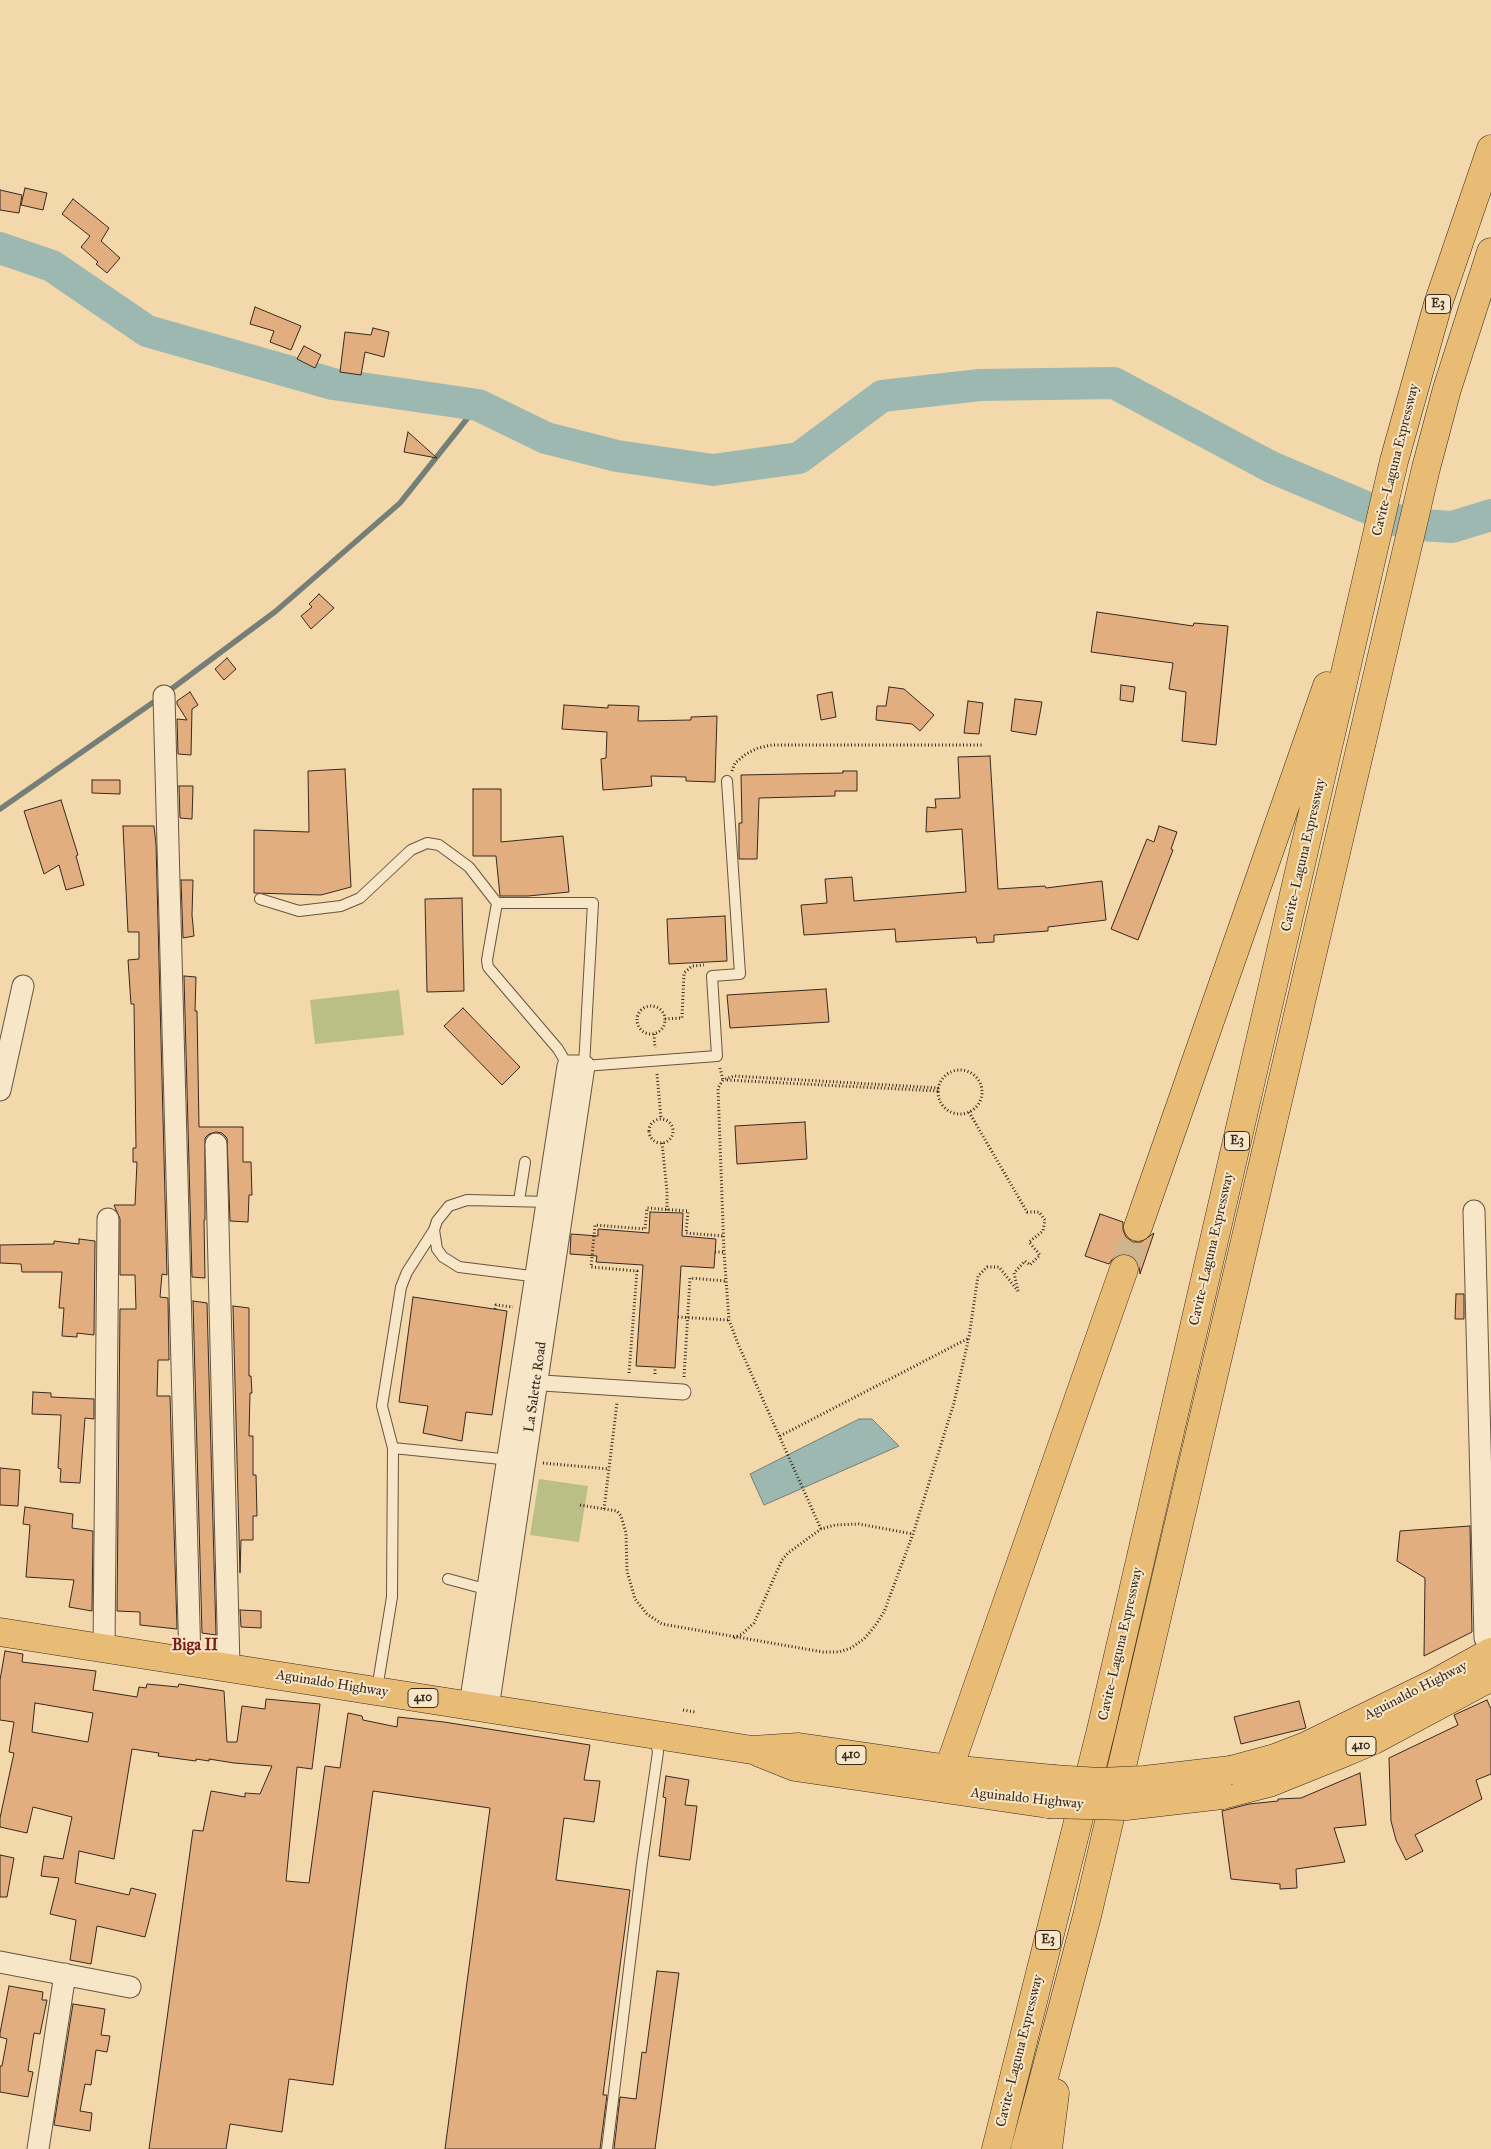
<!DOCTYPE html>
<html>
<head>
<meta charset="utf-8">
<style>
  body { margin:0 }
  canvas { display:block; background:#f2d8aa }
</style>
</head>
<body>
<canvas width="1491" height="2149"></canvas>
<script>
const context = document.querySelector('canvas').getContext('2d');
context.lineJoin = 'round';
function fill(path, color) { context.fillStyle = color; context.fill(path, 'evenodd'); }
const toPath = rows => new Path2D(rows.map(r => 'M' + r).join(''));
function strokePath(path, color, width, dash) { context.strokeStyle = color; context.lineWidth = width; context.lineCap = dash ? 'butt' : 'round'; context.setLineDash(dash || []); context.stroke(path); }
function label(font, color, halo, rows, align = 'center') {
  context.font = font + ' "IM FELL Great Primer",serif'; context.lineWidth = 4; context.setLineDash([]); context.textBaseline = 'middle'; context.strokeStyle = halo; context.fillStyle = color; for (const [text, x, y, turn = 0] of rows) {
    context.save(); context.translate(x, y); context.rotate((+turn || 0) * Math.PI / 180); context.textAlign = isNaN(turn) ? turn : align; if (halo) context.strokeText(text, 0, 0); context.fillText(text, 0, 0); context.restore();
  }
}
const green = toPath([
  [399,990,404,1035,315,1044,310,1000],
  [539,1479,588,1486,579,1542,530,1535]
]);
const water = toPath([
  [859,1419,872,1419,899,1446,764,1505,750,1474,859,1419]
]);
const stream = toPath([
  [166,693,276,611,400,503,478,405],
  [0,809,158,699]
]);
const river = toPath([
  [0,248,52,266,147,331,333,384,478,405,546,438,617,456,713,470,799,458,882,396,980,385,1114,383,1271,467,1406,524,1452,527,1491,515]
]);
const building = toPath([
  [25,188,47,193,43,210,21,205,25,188],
  [0,190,22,195,19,213,0,210,0,190],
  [73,199,109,228,101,241,120,258,107,273,96,264,98,262,81,247,90,236,62,214,73,199],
  [255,307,301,326,291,350,270,342,274,331,250,324,255,307],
  [373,328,389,332,384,357,365,352,361,375,340,372,345,332,371,335,373,328],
  [304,346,321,355,315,368,297,359,304,346],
  [408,432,437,458,404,452,408,432],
  [319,594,334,608,311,629,301,616,312,607,309,604,319,594],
  [1097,612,1193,626,1194,623,1228,626,1216,745,1182,741,1186,692,1169,689,1173,663,1091,652,1097,612],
  [227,658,236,669,224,680,215,669,227,658],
  [1121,685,1135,687,1133,702,1120,700,1121,685],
  [889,687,904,689,934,715,920,731,912,724,876,720,877,706,886,706,889,687],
  [190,692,198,705,192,709,191,755,178,754,177,719,187,720,177,704,177,701,190,692],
  [832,692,836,717,821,720,817,695,832,692],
  [1015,699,1042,702,1036,735,1011,731,1015,699],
  [968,701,983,703,979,734,964,733,968,701],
  [564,705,608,708,608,705,639,706,638,721,691,720,691,717,717,716,715,782,686,781,686,777,651,776,652,786,603,790,601,759,606,758,607,732,562,729,564,705],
  [990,756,998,889,1045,886,1046,888,1102,881,1106,920,1048,927,1048,931,994,935,994,942,977,943,976,937,896,942,895,929,804,935,801,905,827,903,825,879,852,877,854,901,966,892,962,829,926,832,927,807,936,808,935,799,960,798,958,757,990,756],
  [345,769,351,887,321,895,254,893,254,830,309,832,308,771,345,769],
  [843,771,857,771,857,791,835,791,835,796,759,798,757,859,739,859,739,823,742,823,741,775,843,773,843,771],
  [92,780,120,780,120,794,92,793,92,780],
  [179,786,193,786,192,819,180,818,179,786],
  [473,789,501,789,501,842,563,836,569,892,528,896,500,896,496,856,473,856,473,789],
  [61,800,78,855,76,856,84,885,66,890,59,865,44,874,24,811,61,800],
  [123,826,154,826,156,844,167,1275,162,1274,160,1297,168,1298,169,1360,158,1360,157,1396,170,1396,177,1629,140,1625,140,1612,117,1611,120,1309,136,1309,135,1275,120,1275,120,1219,114,1205,135,1205,137,1162,133,1162,133,1148,136,1148,134,1004,131,1004,128,960,139,959,139,932,128,932,123,826],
  [1159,826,1177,832,1171,849,1173,850,1138,940,1111,929,1147,839,1154,842,1159,826],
  [181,880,193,880,192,915,194,936,183,938,181,880],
  [462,898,464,991,427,992,425,899,462,898],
  [725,916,727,961,669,964,667,919,725,916],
  [184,976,196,977,195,1011,197,1011,199,1127,243,1127,243,1162,251,1162,252,1195,249,1195,248,1222,230,1221,227,1138,222,1133,216,1132,209,1134,205,1138,205,1220,204,1220,205,1278,192,1277,184,976],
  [826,989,829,1022,730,1028,727,995,826,989],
  [463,1008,520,1067,502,1085,444,1026,463,1008],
  [805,1122,807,1159,737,1164,735,1126,805,1122],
  [650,1212,683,1213,682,1236,716,1239,714,1268,681,1266,675,1368,636,1366,643,1265,596,1262,597,1256,570,1254,571,1234,598,1236,598,1229,649,1233,650,1212],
  [1100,1214,1123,1222,1123,1230,1126,1237,1133,1242,1141,1242,1154,1233,1140,1274,1139,1266,1136,1259,1129,1254,1122,1254,1114,1257,1109,1264,1085,1256,1100,1214],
  [79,1239,95,1241,94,1335,77,1333,77,1337,62,1336,64,1308,59,1308,62,1272,22,1272,21,1264,0,1263,0,1245,54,1244,54,1241,79,1244,79,1239],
  [1456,1294,1464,1294,1464,1319,1455,1319,1456,1294],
  [413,1297,507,1311,492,1415,466,1412,462,1441,423,1433,428,1406,399,1402,413,1297],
  [193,1301,207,1303,216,1635,202,1633,193,1301],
  [233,1306,249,1308,249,1376,251,1376,252,1393,250,1393,249,1436,253,1436,253,1475,256,1475,257,1516,253,1516,253,1540,241,1540,240,1573,233,1306],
  [33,1392,51,1393,51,1397,94,1399,94,1419,85,1418,80,1483,60,1482,61,1469,58,1468,61,1415,32,1414,33,1392],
  [0,1468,20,1470,18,1506,0,1505,0,1468],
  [25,1507,73,1514,72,1528,93,1531,92,1611,69,1607,74,1580,26,1577,30,1525,23,1524,25,1507],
  [1470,1526,1472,1632,1424,1656,1425,1578,1397,1561,1400,1531,1470,1526],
  [240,1610,261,1611,261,1628,241,1627,240,1610],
  [5,1651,23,1654,22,1662,96,1671,93,1690,137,1697,139,1687,146,1688,147,1684,178,1687,179,1684,224,1691,227,1742,237,1742,242,1706,265,1709,266,1699,320,1704,312,1769,297,1767,286,1881,309,1883,325,1766,340,1768,348,1713,362,1716,363,1720,397,1727,398,1717,444,1722,590,1745,584,1780,600,1781,594,1822,564,1818,556,1880,630,1890,603,2095,607,2095,600,2149,445,2149,490,1808,373,1791,333,2085,289,2079,282,2132,230,2124,226,2149,149,2149,193,1830,203,1831,211,1791,245,1797,245,1793,260,1794,272,1766,234,1763,209,1759,209,1761,196,1759,196,1761,158,1756,159,1753,132,1749,114,1859,79,1851,75,1883,129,1895,131,1888,156,1894,145,1937,97,1926,91,1964,70,1960,76,1920,50,1914,59,1878,41,1876,44,1856,63,1859,72,1817,33,1807,27,1833,0,1827,0,1818,14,1753,9,1752,14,1722,0,1720,0,1680,5,1651],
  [35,1703,93,1713,88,1742,32,1732,35,1703],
  [1487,1700,1491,1709,1491,1774,1476,1780,1482,1799,1415,1835,1423,1851,1406,1860,1396,1840,1391,1821,1389,1758,1458,1725,1454,1715,1487,1700],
  [1299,1701,1306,1728,1241,1744,1234,1717,1299,1701],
  [1360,1773,1366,1825,1334,1828,1345,1862,1296,1869,1297,1888,1280,1889,1280,1884,1231,1879,1222,1811,1249,1804,1278,1801,1278,1799,1301,1798,1360,1773],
  [666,1776,689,1780,685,1805,697,1806,690,1860,659,1856,666,1798,663,1797,666,1776],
  [0,1855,14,1858,7,1897,0,1897,0,1855],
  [657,1971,679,1973,655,2149,614,2149,620,2097,636,2099,642,2052,646,2053,657,1971],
  [9,1986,43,1992,42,2000,47,2000,40,2034,34,2033,28,2071,33,2072,28,2097,0,2092,0,2066,2,2066,7,2039,0,2037,0,2033,9,1986],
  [73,2004,105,2009,101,2035,110,2036,107,2052,96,2050,91,2085,85,2084,80,2111,92,2113,90,2131,54,2125,73,2004]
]);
const motorwayTunnel = toPath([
  [1124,1269,1138,1227]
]);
const path = toPath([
  [732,771,735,763,746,754,758,748,772,745,983,745],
  '637 1020a14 14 0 1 1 28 0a14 14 0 1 1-28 0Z',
  [665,1019,682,1018,684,973,692,966,704,965],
  [654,1034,655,1048],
  [720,1068,723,1080],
  '938 1092a22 22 0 1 1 44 0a22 22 0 1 1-44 0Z',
  [657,1074,661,1118],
  [727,1080,938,1091],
  [969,1112,1027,1212,1039,1212,1045,1220,1043,1231,1029,1242,1040,1255,1030,1265,1025,1261,1014,1273,1018,1291],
  '649 1131a12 12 0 1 1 24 0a12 12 0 1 1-24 0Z',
  [662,1143,667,1191,667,1213],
  [715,1252,724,1252],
  [495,1309,496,1305,513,1307],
  [678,1317,729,1320],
  [629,1373,637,1271,591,1267,595,1225,645,1229,647,1208,688,1211,686,1233,723,1236],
  [655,1374,655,1367],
  [684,1377,690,1278,726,1281],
  [780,1436,969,1338],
  [543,1463,609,1469],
  [580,1505,617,1511,621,1516,626,1533,627,1571,635,1599,647,1614,662,1624,823,1652,839,1652,851,1648,864,1639,875,1626,884,1612,913,1534,954,1403,969,1337,978,1276,987,1267,999,1267,1018,1291],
  [604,1509,617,1403],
  [821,1529,738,1344,729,1320,724,1252,718,1088,723,1080,734,1076,939,1088],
  [734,1638,742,1634,754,1623,782,1560,788,1553,821,1529,835,1525,859,1524,913,1534],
  [683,1710,695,1712]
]);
const service = toPath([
  [260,899,299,911,341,906,360,898,411,850,427,843,439,845,469,867,497,903],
  [568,1066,558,1049,488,967,487,960,497,903,593,903,584,1066,717,1056,712,976,740,974,727,781],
  [519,1201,525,1162],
  [434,1230,437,1249,443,1257,459,1267,539,1277],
  [393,1448,511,1460],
  [448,1579,489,1590],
  [377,1689,392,1597,393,1448,382,1406,401,1287,407,1272,434,1230,437,1221,449,1206,467,1200,550,1202],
  [607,2149,642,1863,658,1752,655,1737]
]);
const pedestrian = toPath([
  [527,1382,683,1392]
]);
const minor = toPath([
  [164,696,190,1661],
  [0,1090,23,986],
  [216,1144,229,1667],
  [1474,1211,1485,1638,1491,1646],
  [104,1648,108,1219],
  [470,1705,568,1066,584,1066,488,1708],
  [0,1962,130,1987],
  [38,2149,65,1974]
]);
const primary = toPath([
  [0,1632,752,1750,799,1747,949,1769,1053,1779],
  [760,1753,795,1767,1048,1804],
  [1231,1770,1275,1758,1306,1746,1435,1683,1491,1652],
  [1222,1795,1269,1783,1341,1754,1374,1740,1491,1677]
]);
const motorway = toPath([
  [1138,1227,1327,686],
  [942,1788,1124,1269],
  [996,2149,1101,1730,1394,461,1438,304,1491,149],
  [1025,2149,1087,1916,1426,468,1447,389,1491,252],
  [1048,2149,1055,2093]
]);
const primaryBridge = toPath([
  [1053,1779,1099,1782,1144,1780,1231,1770],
  [1048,1804,1126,1806,1222,1795]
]);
const shields = [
  [1438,304,25],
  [1237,1141,25],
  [423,1698,30],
  [1361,1746,30],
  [851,1755,30],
  [1048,1940,25]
];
const shieldNames = [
  ["E3",1438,304],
  ["E3",1237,1141],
  ["410",423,1698],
  ["410",1361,1746],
  ["410",851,1755],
  ["E3",1048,1940]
];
const streetNames = [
  ["Cavite–Laguna Expressway",1396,460,-76],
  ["Cavite–Laguna Expressway",1304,855,-77],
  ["Cavite–Laguna Expressway",1212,1249,-77],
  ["La Salette Road",536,1387,-82],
  ["Cavite–Laguna Expressway",1121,1644,-77],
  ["Aguinaldo Highway",332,1684,9],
  ["Aguinaldo Highway",1416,1691,-27],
  ["Aguinaldo Highway",1027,1799,6],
  ["Cavite–Laguna Expressway",1020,2051,-76]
];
const quarterNames = [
  ["Biga II",195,1646]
];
fill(green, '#babf88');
fill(water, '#9db8b1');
strokePath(water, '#757f77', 1);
strokePath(stream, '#757f77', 5.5);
strokePath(river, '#9db8b1', 32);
fill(building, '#e2ae80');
strokePath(building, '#38291f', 1);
strokePath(motorwayTunnel, '#cdb58e', 28, [28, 14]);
strokePath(service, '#665542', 12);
strokePath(pedestrian, '#665542', 17);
strokePath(minor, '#665542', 23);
strokePath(primary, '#38291f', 29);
strokePath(motorway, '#38291f', 29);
strokePath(path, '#38291f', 3, [1, 2.5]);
strokePath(service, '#f7e6c8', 10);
strokePath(pedestrian, '#f7e6c8', 15);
strokePath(minor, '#f7e6c8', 21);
strokePath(primary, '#e9bc75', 28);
strokePath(motorway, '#e9bc75', 28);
strokePath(primaryBridge, '#38291f', 29, []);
strokePath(primaryBridge, '#e9bc75', 28);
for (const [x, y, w] of shields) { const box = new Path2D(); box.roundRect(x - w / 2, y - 9.5, w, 19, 4); context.fillStyle = '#f7e6c8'; context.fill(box); strokePath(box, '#38291f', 1); }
label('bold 12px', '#38291f', null, shieldNames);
label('14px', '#38291f', '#f7e6c8', streetNames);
label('bold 16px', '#7a1f14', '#f7e6c8', quarterNames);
</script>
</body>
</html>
